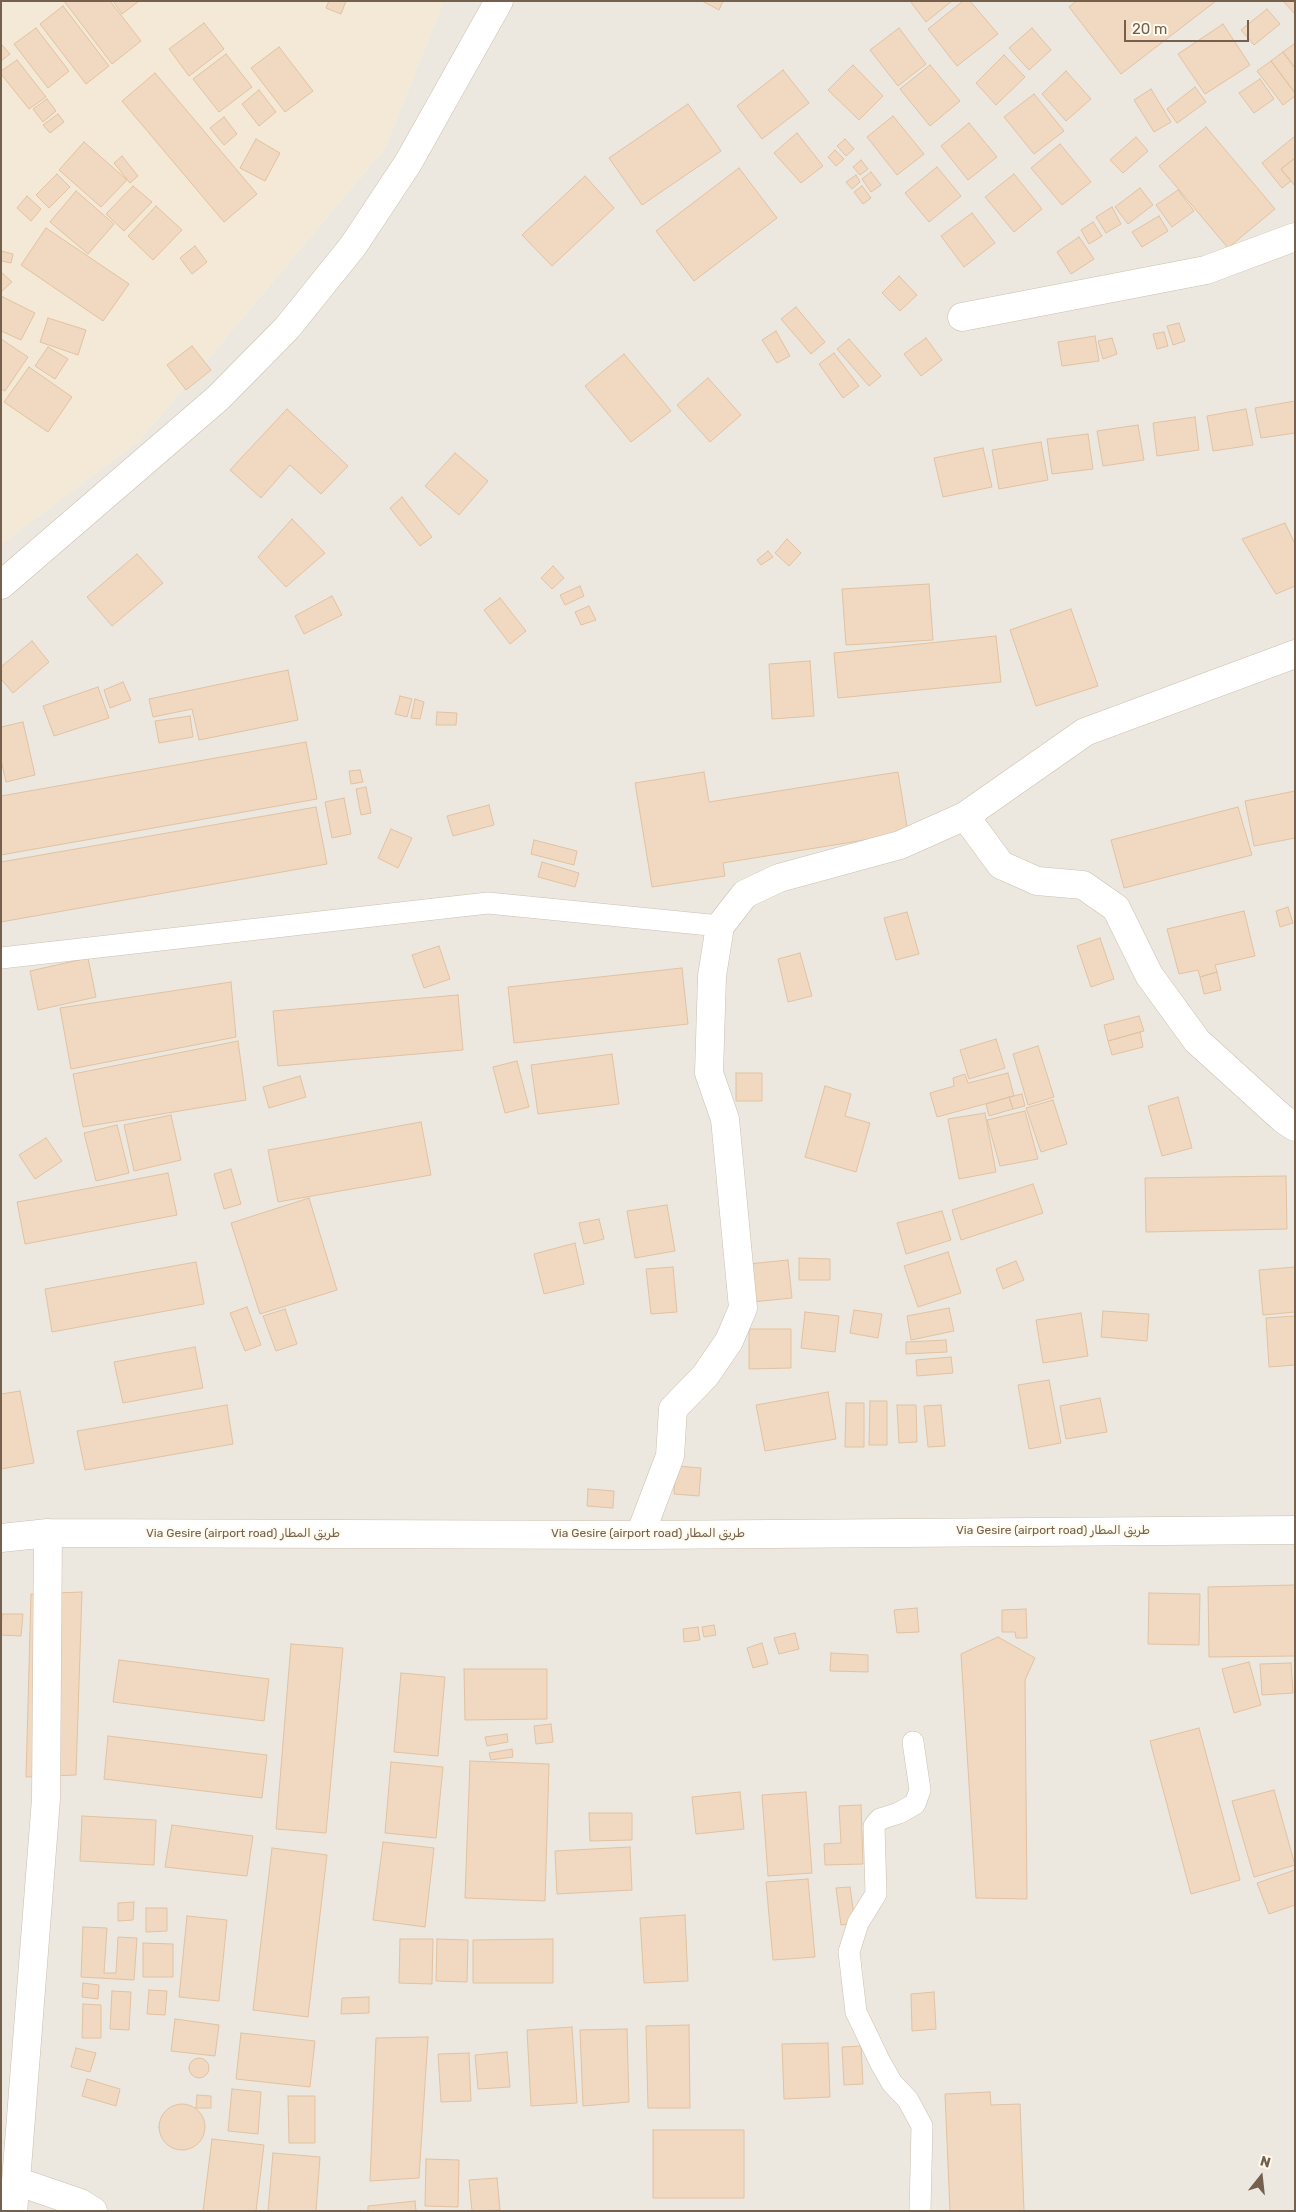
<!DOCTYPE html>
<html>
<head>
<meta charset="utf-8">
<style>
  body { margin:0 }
  #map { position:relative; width:1296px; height:2212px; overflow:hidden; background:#fbf6e7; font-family:Rubik,sans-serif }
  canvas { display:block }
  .frame { position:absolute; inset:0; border:2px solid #74604c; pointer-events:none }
  .north { position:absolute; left:1236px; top:2152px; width:50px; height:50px; -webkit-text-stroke:4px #fefaed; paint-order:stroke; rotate:16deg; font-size:14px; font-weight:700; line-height:20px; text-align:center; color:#74604c }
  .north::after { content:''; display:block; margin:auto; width:18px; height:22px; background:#74604c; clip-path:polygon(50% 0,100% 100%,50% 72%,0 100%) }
  .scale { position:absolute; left:1124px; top:20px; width:125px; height:22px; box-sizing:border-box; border:2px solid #74604c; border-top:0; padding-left:6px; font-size:15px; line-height:18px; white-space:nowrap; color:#74604c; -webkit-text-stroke:4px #fefaed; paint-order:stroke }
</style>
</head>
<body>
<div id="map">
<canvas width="1296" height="2212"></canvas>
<div class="frame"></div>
<div class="north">N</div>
<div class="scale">20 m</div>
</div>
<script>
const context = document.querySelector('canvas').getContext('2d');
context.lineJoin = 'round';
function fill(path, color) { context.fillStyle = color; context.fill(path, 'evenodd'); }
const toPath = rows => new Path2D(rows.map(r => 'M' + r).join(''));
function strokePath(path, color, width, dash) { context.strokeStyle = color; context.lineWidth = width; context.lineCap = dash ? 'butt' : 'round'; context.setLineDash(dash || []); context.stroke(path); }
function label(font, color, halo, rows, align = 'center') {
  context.font = font + ' Rubik,"Noto Naskh Arabic",sans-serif'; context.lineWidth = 4; context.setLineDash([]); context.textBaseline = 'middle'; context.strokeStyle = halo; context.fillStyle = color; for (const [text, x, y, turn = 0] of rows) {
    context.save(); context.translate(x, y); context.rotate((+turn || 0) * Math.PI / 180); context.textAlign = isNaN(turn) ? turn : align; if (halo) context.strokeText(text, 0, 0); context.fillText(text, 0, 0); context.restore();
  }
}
const residential = toPath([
  [1,1,444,1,385,148,139,441,1,544]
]);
const industrial = toPath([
  [444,1,1295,1,1295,2211,1,2211,1,544,139,441,385,148]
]);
const building = toPath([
  [64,1,110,1,141,41,112,64,64,1],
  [113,1,139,1,122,14,113,1],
  [329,1,346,1,341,14,326,8,329,1],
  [702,1,723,1,719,10,702,1],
  [910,1,952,1,926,22,910,1],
  [963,1,970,1,998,34,957,66,928,29,963,1],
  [1076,1,1216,1,1121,74,1069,7,1076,1],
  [1283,1,1295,1,1295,14,1283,1],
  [63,6,109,66,86,84,40,24,63,6],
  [1267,9,1280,24,1254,45,1241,30,1267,9],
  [204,23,224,49,189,76,169,49,204,23],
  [1223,24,1250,65,1205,94,1178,54,1223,24],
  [36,28,69,71,48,88,14,44,36,28],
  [899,28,926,64,898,86,870,50,899,28],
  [1032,28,1051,50,1029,70,1009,48,1032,28],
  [1,44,10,54,1,61,1,44],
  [1294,44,1295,44,1295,68,1283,52,1294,44],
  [279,47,313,91,285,112,251,68,279,47],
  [1283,52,1295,68,1295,93,1271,61,1283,52],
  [226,54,252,87,219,112,193,79,226,54],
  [1004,55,1025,77,996,105,976,83,1004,55],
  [17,60,46,97,29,109,1,74,1,71,17,60],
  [1271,61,1295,93,1295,96,1283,105,1257,71,1271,61],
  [853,65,883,96,859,120,828,90,853,65],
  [930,65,960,101,930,126,900,89,930,65],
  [783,70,809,103,762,139,737,106,783,70],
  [1066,71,1091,99,1066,121,1042,94,1066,71],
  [155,73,257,194,224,222,122,101,155,73],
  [1260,79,1274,99,1254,113,1239,93,1260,79],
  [1195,87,1206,102,1177,123,1167,109,1195,87],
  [1151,89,1171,122,1154,132,1134,100,1151,89],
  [259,90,276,112,259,126,242,104,259,90],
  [1034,94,1064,131,1034,154,1004,117,1034,94],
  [47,99,56,111,43,122,33,109,47,99],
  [688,104,721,151,642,205,609,158,688,104],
  [58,114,64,122,50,133,43,125,58,114],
  [893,116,924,154,897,175,867,137,893,116],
  [224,117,237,134,224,145,210,128,224,117],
  [969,123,997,157,968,180,941,146,969,123],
  [1206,127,1275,209,1228,248,1159,166,1206,127],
  [797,133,823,166,801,183,774,153,797,133],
  [1295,136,1295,158,1281,169,1291,181,1282,188,1262,163,1295,136],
  [1136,137,1148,151,1123,173,1110,160,1136,137],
  [256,139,280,153,265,181,240,168,256,139],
  [845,139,854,149,846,156,837,146,845,139],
  [84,142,127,180,101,207,59,170,84,142],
  [1060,144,1091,182,1062,205,1031,168,1060,144],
  [835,150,844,159,836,166,828,157,835,150],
  [122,156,138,176,130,183,114,163,122,156],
  [1295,158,1295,186,1281,169,1295,158],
  [861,160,868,169,860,175,853,167,861,160],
  [937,167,961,196,929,222,905,193,937,167],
  [739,168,777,218,694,281,656,231,739,168],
  [871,172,881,185,871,192,862,179,871,172],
  [57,174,70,187,49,208,36,195,57,174],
  [1014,174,1042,209,1014,232,985,197,1014,174],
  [856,175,860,182,852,189,846,182,856,175],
  [585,176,614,208,552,266,522,235,585,176],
  [133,186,152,202,124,231,106,214,133,186],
  [862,186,871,198,863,204,854,192,862,186],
  [1140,188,1153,205,1128,224,1115,207,1140,188],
  [1178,190,1194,211,1172,227,1156,205,1178,190],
  [76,191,114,224,88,254,50,222,76,191],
  [27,196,41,209,31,221,17,208,27,196],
  [156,206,182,230,153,260,128,236,156,206],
  [1112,207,1121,224,1106,233,1096,217,1112,207],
  [972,213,995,243,964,267,941,236,972,213],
  [1159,216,1168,231,1142,247,1132,232,1159,216],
  [1093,222,1102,236,1089,244,1081,230,1093,222],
  [46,228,129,284,103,321,21,265,46,228],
  [1079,237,1094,259,1071,274,1057,252,1079,237],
  [195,246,207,262,192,274,180,258,195,246],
  [1,251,13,254,11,263,1,261,1,251],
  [1,272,12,282,1,292,1,272],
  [899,276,917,295,900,311,882,293,899,276],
  [1,296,35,313,21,340,1,331,1,296],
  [796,307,825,342,811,354,781,319,796,307],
  [48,318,86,330,78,355,40,342,48,318],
  [1179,323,1185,341,1173,345,1167,326,1179,323],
  [776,331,790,356,777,363,762,340,776,331],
  [1164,332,1168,346,1157,349,1153,334,1164,332],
  [1095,336,1099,361,1062,366,1058,342,1095,336],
  [926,338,942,360,921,376,904,354,926,338],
  [1112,338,1117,354,1103,359,1098,341,1112,338],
  [1,339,28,357,5,391,1,389,1,339],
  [849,339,881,376,869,386,837,349,849,339],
  [192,346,211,370,186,390,167,365,192,346],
  [48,347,68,359,55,379,35,366,48,347],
  [834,353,859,386,843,398,819,364,834,353],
  [624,354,671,411,631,442,585,386,624,354],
  [29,367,72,397,48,432,4,402,29,367],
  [708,378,741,415,710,442,677,405,708,378],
  [1295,401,1295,433,1261,438,1255,408,1295,401],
  [287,409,348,466,321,494,290,465,261,498,230,470,287,409],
  [1246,409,1253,445,1213,451,1207,416,1246,409],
  [1195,417,1199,450,1157,456,1153,423,1195,417],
  [1138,425,1144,460,1103,466,1097,431,1138,425],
  [1088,434,1093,469,1052,474,1047,439,1088,434],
  [1041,442,1048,480,999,489,992,450,1041,442],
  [983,448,992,487,943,497,934,458,983,448],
  [455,453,488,481,459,515,425,486,455,453],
  [402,497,432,537,420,546,390,508,402,497],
  [292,519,325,553,286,587,258,557,292,519],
  [1285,523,1295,544,1295,586,1276,594,1242,539,1285,523],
  [787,539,801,553,789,566,775,553,787,539],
  [768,551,773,557,761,565,757,560,768,551],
  [137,554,163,583,112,626,87,597,137,554],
  [553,566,564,578,552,589,541,578,553,566],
  [929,584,933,640,846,645,842,589,929,584],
  [580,586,584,596,565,605,560,595,580,586],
  [332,596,342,615,304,634,295,616,332,596],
  [500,598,526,631,510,644,484,610,500,598],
  [589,606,596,620,581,625,575,612,589,606],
  [1071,609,1098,686,1036,706,1010,630,1071,609],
  [996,636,1001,682,838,698,834,653,996,636],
  [32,641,49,662,13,693,1,679,1,667,32,641],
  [810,661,814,716,772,719,769,664,810,661],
  [288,670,298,720,199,740,192,709,153,717,149,699,288,670],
  [123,682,131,700,110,708,104,690,123,682],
  [98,687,109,718,54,736,43,706,98,687],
  [400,696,412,699,407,717,395,714,400,696],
  [415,699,424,702,420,719,411,718,415,699],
  [437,712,457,713,456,725,436,725,437,712],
  [190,716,193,737,159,743,155,721,190,716],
  [23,722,35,775,6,782,1,760,1,727,23,722],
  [306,742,317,799,1,855,1,796,306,742],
  [360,770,363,782,351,784,349,771,360,770],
  [704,772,709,802,898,772,908,833,723,863,725,876,652,887,635,783,704,772],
  [366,787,371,813,361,815,356,789,366,787],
  [1295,791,1295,838,1254,846,1245,801,1295,791],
  [344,798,351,834,332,838,325,802,344,798],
  [489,805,494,825,453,836,447,816,489,805],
  [316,807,327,864,1,922,1,862,316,807],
  [1238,807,1252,855,1124,888,1111,840,1238,807],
  [391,829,412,838,398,868,378,858,391,829],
  [534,840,577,851,574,865,531,854,534,840],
  [542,862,579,873,575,887,538,877,542,862],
  [1288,907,1293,923,1280,927,1276,911,1288,907],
  [1244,911,1255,956,1215,965,1217,972,1200,977,1198,970,1179,974,1167,929,1244,911],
  [907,912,919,954,896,960,884,918,907,912],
  [1100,938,1114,979,1091,987,1077,946,1100,938],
  [439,946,450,979,424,988,412,955,439,946],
  [800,953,812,996,788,1002,778,959,800,953],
  [88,958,96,997,38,1010,30,971,88,958],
  [682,968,688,1024,514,1043,508,987,682,968],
  [1217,972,1221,990,1204,994,1200,977,1217,972],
  [231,982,236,1037,71,1069,60,1008,231,982],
  [458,995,463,1050,278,1066,273,1011,458,995],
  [1139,1016,1144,1031,1108,1041,1104,1025,1139,1016],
  [1140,1032,1143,1047,1112,1055,1108,1041,1140,1032],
  [996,1039,1005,1068,969,1079,960,1050,996,1039],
  [238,1041,246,1100,83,1127,73,1074,238,1041],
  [1038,1046,1054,1097,1028,1105,1013,1054,1038,1046],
  [612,1054,619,1104,538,1114,531,1065,612,1054],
  [517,1061,529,1107,505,1113,493,1067,517,1061],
  [736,1073,762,1073,762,1101,736,1101,736,1073],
  [1008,1073,1014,1096,937,1117,930,1093,954,1086,953,1078,965,1074,968,1083,1008,1073],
  [300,1076,306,1097,269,1108,263,1087,300,1076],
  [825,1086,851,1094,845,1116,870,1123,856,1172,805,1157,825,1086],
  [1022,1094,1025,1106,1013,1109,1009,1097,1022,1094],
  [1009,1097,1013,1109,989,1116,986,1104,1009,1097],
  [1178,1097,1192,1148,1162,1156,1148,1106,1178,1097],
  [1053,1100,1067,1144,1041,1152,1026,1108,1053,1100],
  [1025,1111,1038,1159,1000,1166,987,1120,1025,1111],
  [985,1113,996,1172,959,1179,948,1119,985,1113],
  [171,1115,181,1160,134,1171,124,1125,171,1115],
  [421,1122,431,1175,278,1202,268,1150,421,1122],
  [117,1125,129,1173,96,1181,84,1133,117,1125],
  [46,1138,62,1161,35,1179,19,1155,46,1138],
  [231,1169,241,1204,224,1209,214,1174,231,1169],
  [168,1173,177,1215,25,1244,17,1202,168,1173],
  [1286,1176,1287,1229,1146,1232,1145,1178,1286,1176],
  [1033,1184,1043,1213,961,1240,952,1210,1033,1184],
  [309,1198,337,1290,260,1314,231,1223,309,1198],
  [667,1205,675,1251,635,1258,627,1211,667,1205],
  [942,1211,951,1240,906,1254,897,1223,942,1211],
  [599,1219,604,1239,584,1244,579,1223,599,1219],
  [575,1243,584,1284,544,1294,534,1254,575,1243],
  [948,1252,961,1293,918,1307,904,1266,948,1252],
  [799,1258,830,1259,830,1280,799,1280,799,1258],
  [788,1260,792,1298,752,1302,748,1264,788,1260],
  [1016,1261,1024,1280,1003,1289,996,1269,1016,1261],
  [196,1262,204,1304,52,1332,45,1289,196,1262],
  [673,1267,677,1312,651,1314,646,1269,673,1267],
  [1295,1267,1295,1312,1263,1315,1259,1270,1295,1267],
  [247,1307,261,1345,245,1351,230,1313,247,1307],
  [949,1308,954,1331,911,1340,907,1316,949,1308],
  [285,1309,297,1344,276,1351,263,1316,285,1309],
  [854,1310,882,1314,878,1338,850,1333,854,1310],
  [1103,1311,1149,1314,1147,1341,1101,1337,1103,1311],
  [805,1312,839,1316,835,1352,801,1348,805,1312],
  [1081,1313,1088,1356,1043,1363,1036,1320,1081,1313],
  [1295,1316,1295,1365,1269,1367,1266,1318,1295,1316],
  [749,1329,791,1329,791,1368,749,1369,749,1329],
  [946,1340,947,1352,906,1354,906,1342,946,1340],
  [195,1347,203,1388,123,1403,114,1362,195,1347],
  [951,1357,953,1373,917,1376,916,1360,951,1357],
  [1049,1380,1061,1443,1029,1449,1018,1385,1049,1380],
  [20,1391,34,1463,1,1469,1,1394,20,1391],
  [828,1392,836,1439,765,1451,756,1405,828,1392],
  [1100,1398,1107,1432,1066,1439,1060,1406,1100,1398],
  [870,1401,887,1401,887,1445,869,1445,870,1401],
  [846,1403,864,1403,864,1447,845,1447,846,1403],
  [227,1405,233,1444,85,1470,77,1431,227,1405],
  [897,1405,916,1405,917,1442,899,1443,897,1405],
  [941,1405,945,1446,928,1447,924,1406,941,1405],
  [676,1466,701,1468,699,1496,674,1494,676,1466],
  [588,1489,614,1491,613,1508,587,1506,588,1489],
  [1295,1585,1295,1656,1209,1657,1208,1587,1295,1585],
  [82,1592,76,1775,26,1777,31,1594,82,1592],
  [1149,1593,1200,1594,1199,1645,1148,1644,1149,1593],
  [917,1608,919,1632,897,1633,894,1610,917,1608],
  [1026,1609,1027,1638,1016,1638,1015,1632,1002,1632,1002,1610,1026,1609],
  [2,1614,23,1614,21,1636,1,1635,2,1614],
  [714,1625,716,1635,704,1637,702,1627,714,1625],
  [698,1627,700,1640,684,1642,683,1629,698,1627],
  [795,1633,799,1649,779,1654,774,1638,795,1633],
  [998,1637,1035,1658,1025,1680,1027,1899,976,1898,961,1654,998,1637],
  [762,1643,768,1664,753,1668,747,1648,762,1643],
  [291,1644,343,1648,326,1833,276,1829,291,1644],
  [831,1653,868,1655,868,1672,830,1671,831,1653],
  [119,1660,269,1679,264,1721,113,1702,119,1660],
  [1249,1662,1261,1705,1234,1713,1222,1669,1249,1662],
  [1291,1663,1293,1693,1262,1695,1260,1664,1291,1663],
  [464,1669,547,1669,547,1719,465,1720,464,1669],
  [401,1673,445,1677,438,1756,394,1752,401,1673],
  [551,1724,553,1742,536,1744,534,1726,551,1724],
  [1199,1728,1240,1880,1191,1894,1150,1741,1199,1728],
  [507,1734,508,1742,487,1746,485,1737,507,1734],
  [108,1736,267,1755,262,1798,104,1779,108,1736],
  [512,1749,513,1757,491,1760,489,1753,512,1749],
  [470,1761,549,1764,545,1901,465,1898,470,1761],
  [391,1762,443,1767,436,1838,385,1833,391,1762],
  [1274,1790,1295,1865,1254,1877,1232,1801,1274,1790],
  [740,1792,744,1829,696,1834,692,1797,740,1792],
  [806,1792,812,1873,768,1876,762,1795,806,1792],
  [861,1805,863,1864,825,1865,824,1844,841,1843,839,1806,861,1805],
  [589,1813,632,1813,632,1840,590,1841,589,1813],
  [82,1816,156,1820,154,1865,80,1861,82,1816],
  [172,1825,253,1836,247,1876,165,1867,172,1825],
  [383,1842,434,1848,425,1927,373,1920,383,1842],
  [630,1847,632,1890,557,1894,555,1851,630,1847],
  [272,1848,327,1855,308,2017,253,2010,272,1848],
  [1295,1870,1295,1905,1269,1914,1257,1883,1295,1870],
  [808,1879,815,1957,773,1960,766,1882,808,1879],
  [850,1887,855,1923,841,1925,836,1888,850,1887],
  [134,1902,133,1920,118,1921,118,1903,134,1902],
  [146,1908,167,1908,167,1931,146,1932,146,1908],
  [685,1915,688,1981,644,1983,640,1918,685,1915],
  [187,1916,227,1920,219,2001,179,1997,187,1916],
  [83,1927,107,1928,104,1973,116,1973,118,1937,137,1938,134,1980,81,1977,83,1927],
  [400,1939,433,1939,432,1984,399,1983,400,1939],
  [437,1939,468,1940,467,1982,436,1981,437,1939],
  [553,1939,553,1983,473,1983,473,1940,553,1939],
  [143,1943,173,1944,173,1977,143,1977,143,1943],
  [83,1983,99,1985,98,1999,82,1997,83,1983],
  [149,1990,167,1991,165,2015,147,2014,149,1990],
  [112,1991,131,1992,129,2030,110,2029,112,1991],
  [934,1992,936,2029,912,2031,911,1994,934,1992],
  [369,1997,369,2013,341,2014,342,1998,369,1997],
  [83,2004,101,2005,101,2038,82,2038,83,2004],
  [175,2019,219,2025,215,2056,171,2051,175,2019],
  [689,2025,690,2108,648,2108,646,2026,689,2025],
  [572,2027,577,2103,531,2106,527,2030,572,2027],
  [627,2029,629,2102,583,2106,580,2030,627,2029],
  [241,2033,315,2041,310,2087,236,2079,241,2033],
  [428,2037,419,2178,370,2181,376,2038,428,2037],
  [828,2043,830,2097,784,2099,782,2044,828,2043],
  [861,2046,863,2084,844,2085,842,2047,861,2046],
  [76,2048,96,2053,90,2072,71,2067,76,2048],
  [507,2052,510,2087,478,2089,475,2055,507,2052],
  [469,2053,471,2101,441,2102,438,2054,469,2053],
  '189 2068a10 10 0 1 1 20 0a10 10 0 1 1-20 0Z',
  [87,2079,120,2089,116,2106,82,2096,87,2079],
  [232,2089,261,2092,258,2134,228,2131,232,2089],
  [990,2092,991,2105,1020,2104,1024,2211,950,2211,945,2094,990,2092],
  [197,2095,211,2096,211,2108,196,2108,197,2095],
  [288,2096,315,2096,315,2143,289,2143,288,2096],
  '159 2127a23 23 0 1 1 46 0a23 23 0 1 1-46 0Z',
  [653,2130,744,2130,744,2198,653,2198,653,2130],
  [212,2139,264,2145,256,2211,203,2211,212,2139],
  [273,2153,320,2157,316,2211,268,2211,273,2153],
  [426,2159,459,2160,458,2207,425,2206,426,2159],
  [497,2178,500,2210,472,2211,469,2180,497,2178],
  [415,2201,416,2211,368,2211,368,2206,415,2201]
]);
const service = toPath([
  [1,958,488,903,720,926],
  [913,1742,920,1790,915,1804,899,1813,880,1819,874,1826,876,1894,858,1923,849,1952,856,2012,880,2062,892,2083,908,2100,922,2126,920,2211]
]);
const minor = toPath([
  [962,317,1206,270,1295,237],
  [1,585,218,398,287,328,353,246,408,163,499,1],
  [965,816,1001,865,1037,881,1083,885,1116,908,1149,975,1197,1041,1283,1119,1295,1127],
  [48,1533,46,1799,16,2181,80,2203,93,2211],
  [640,1535,670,1456,673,1409,705,1376,729,1341,743,1308,725,1119,709,1073,712,976,720,926,745,894,779,878,900,845,965,816,1085,732,1295,654],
  [1,1538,48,1533,640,1535,1295,1530],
  [13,2211,16,2181]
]);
const streetNames = [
  ["Via Gesire (airport road) طريق المطار",1053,1531],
  ["Via Gesire (airport road) طريق المطار",243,1534],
  ["Via Gesire (airport road) طريق المطار",648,1534]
];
fill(residential, '#f3e9d6');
fill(industrial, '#ece8e0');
fill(building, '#f0d9c0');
strokePath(building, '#e2c2a1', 1);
strokePath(service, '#cdbfae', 22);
strokePath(minor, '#cdbfae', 29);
strokePath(service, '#fff', 21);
strokePath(minor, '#fff', 28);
label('12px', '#74604c', '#fefaed', streetNames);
</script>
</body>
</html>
